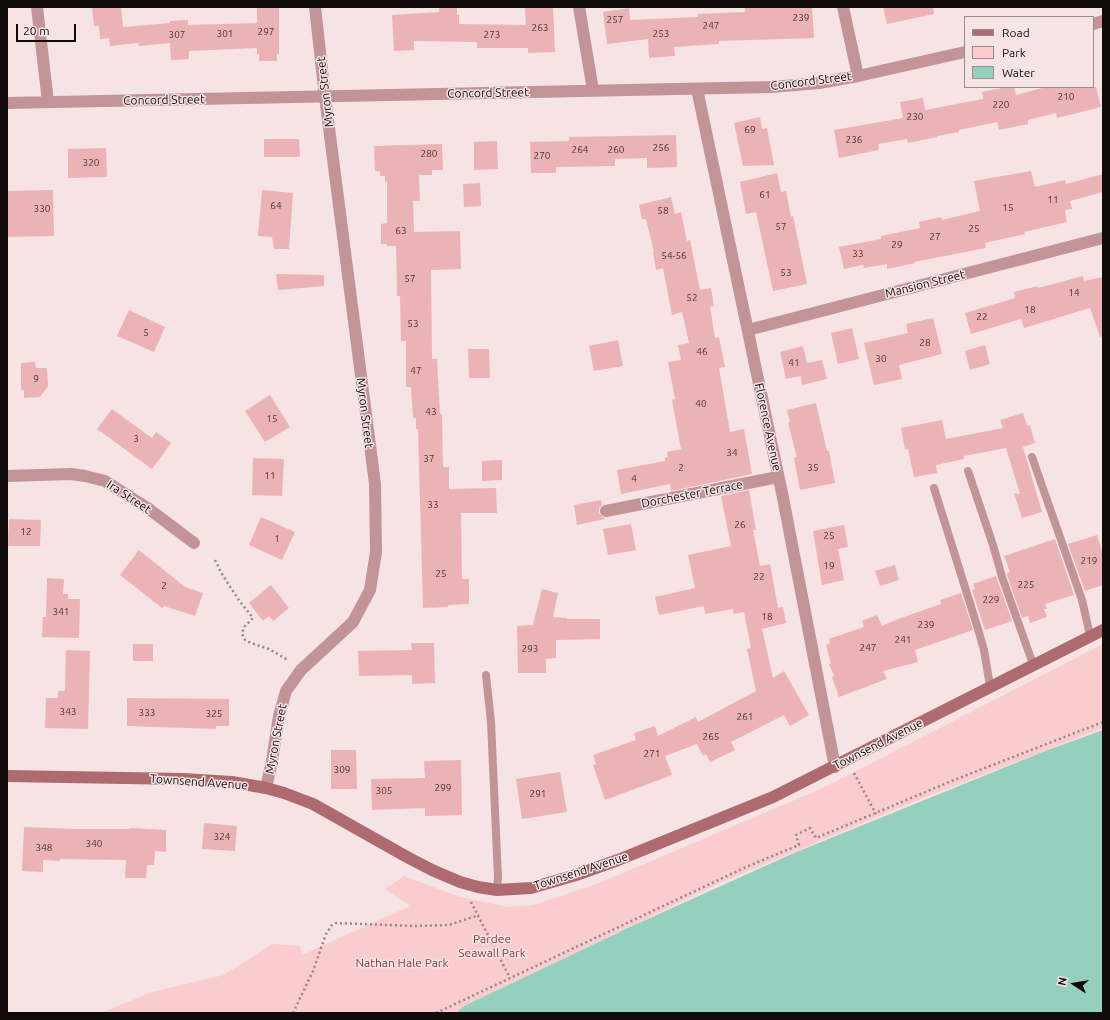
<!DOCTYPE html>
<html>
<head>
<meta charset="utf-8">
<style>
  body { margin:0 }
  #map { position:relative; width:1110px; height:1020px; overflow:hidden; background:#f6e3e4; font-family:Ubuntu,sans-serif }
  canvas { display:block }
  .frame { position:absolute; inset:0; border:8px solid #100a0a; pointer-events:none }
  .legend { position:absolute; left:964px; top:16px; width:130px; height:72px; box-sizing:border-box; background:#f6e3e4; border:1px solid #9a8c8d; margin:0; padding:5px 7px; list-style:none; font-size:12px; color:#100a0a }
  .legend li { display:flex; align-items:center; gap:8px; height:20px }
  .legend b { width:20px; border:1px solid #9a8c8d }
  .north { position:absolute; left:1054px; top:964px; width:40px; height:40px; -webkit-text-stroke:3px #f6e3e4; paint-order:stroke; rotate:282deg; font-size:11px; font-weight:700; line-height:16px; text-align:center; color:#100a0a }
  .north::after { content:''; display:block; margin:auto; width:14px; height:18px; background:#100a0a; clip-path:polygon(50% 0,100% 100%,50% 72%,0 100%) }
  .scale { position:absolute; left:16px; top:24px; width:60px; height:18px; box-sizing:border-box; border:2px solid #100a0a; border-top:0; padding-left:5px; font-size:12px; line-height:14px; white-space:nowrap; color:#100a0a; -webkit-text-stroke:3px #f6e3e4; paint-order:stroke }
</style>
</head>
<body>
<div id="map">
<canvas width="1110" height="1020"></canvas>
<div class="frame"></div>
<ul class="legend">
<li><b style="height:5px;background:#ad6b70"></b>Road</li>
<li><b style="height:11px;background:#faccce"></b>Park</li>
<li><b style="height:11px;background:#95d0bf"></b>Water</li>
</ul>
<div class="north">N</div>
<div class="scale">20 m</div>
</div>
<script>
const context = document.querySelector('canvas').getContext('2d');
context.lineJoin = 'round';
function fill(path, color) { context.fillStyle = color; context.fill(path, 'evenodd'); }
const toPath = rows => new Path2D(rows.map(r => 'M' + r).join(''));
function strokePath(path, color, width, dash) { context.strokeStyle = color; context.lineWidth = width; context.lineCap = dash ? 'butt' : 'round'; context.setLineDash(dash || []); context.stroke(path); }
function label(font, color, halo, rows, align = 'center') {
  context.font = font + ' Ubuntu,sans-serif'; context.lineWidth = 3; context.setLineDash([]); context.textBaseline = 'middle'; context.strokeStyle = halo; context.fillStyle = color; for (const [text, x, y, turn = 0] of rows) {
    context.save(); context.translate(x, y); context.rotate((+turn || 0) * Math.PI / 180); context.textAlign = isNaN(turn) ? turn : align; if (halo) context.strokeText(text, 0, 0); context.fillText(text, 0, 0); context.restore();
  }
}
const green = toPath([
  [1103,644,1103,728,916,801,727,880,464,1006,456,1013,101,1013,152,992,224,975,272,944,300,946,302,955,410,906,385,889,404,876,460,897,508,907,534,905,597,884,823,788]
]);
const water = toPath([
  [1103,730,1103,1013,456,1013,464,1006,632,926,794,853,1045,751]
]);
const building = toPath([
  [92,7,121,7,123,27,170,23,170,21,188,20,188,25,257,23,257,7,279,7,279,54,277,54,277,61,259,61,259,54,257,54,257,48,189,51,189,59,171,60,170,43,139,46,138,43,110,46,109,38,100,39,99,26,94,26],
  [439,7,457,7,457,15,459,15,459,24,526,25,525,8,553,7,555,52,528,53,528,48,477,48,477,42,414,41,414,50,394,51,392,15,439,12],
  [745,7,812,7,814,38,719,41,719,44,674,47,675,56,649,58,648,39,607,44,603,12,629,8,630,20,698,17,698,14,745,12],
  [883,7,933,7,934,14,887,24],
  [1007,87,1014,87,1016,95,1046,87,1096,87,1101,107,1057,118,1056,113,1028,120,1028,124,999,130,997,122,959,130,959,132,937,136,937,137,908,143,907,139,878,144,879,150,839,158,834,130,903,118,900,102,923,98,925,110,983,99,982,92],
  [760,117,762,129,767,128,774,165,743,166,734,123],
  [676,135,677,167,647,168,647,158,615,159,615,166,556,167,556,173,531,173,530,142,569,141,569,137],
  [264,139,299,139,300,157,264,157],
  [497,141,498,169,474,170,474,142],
  [442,144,443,170,432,170,432,175,419,175,420,201,413,201,414,232,460,231,461,269,431,270,432,359,437,359,440,414,442,414,443,467,449,467,449,489,496,488,497,513,461,513,462,579,469,579,469,604,448,605,448,607,423,608,418,429,416,429,416,418,413,418,411,387,406,387,406,341,401,341,400,296,397,296,396,246,387,246,387,244,381,244,381,224,387,223,387,181,385,182,385,176,380,176,380,171,375,171,374,146],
  [106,148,107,177,68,178,68,149],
  [1031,171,1035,187,1065,180,1066,184,1103,174,1103,192,1070,201,1072,209,1065,210,1067,222,1024,232,1025,234,985,243,986,248,914,262,915,263,887,269,887,264,864,268,863,265,844,269,839,247,881,239,881,236,920,228,919,222,941,217,942,220,980,211,974,181],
  [777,173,781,192,786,191,791,217,793,216,807,284,773,291,756,212,746,214,740,182],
  [480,183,481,206,464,207,463,184],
  [53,190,54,236,7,237,7,191],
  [262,190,293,193,289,249,274,249,272,237,258,236],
  [671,197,675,214,681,212,687,241,690,240,700,290,711,288,714,306,710,307,715,338,719,337,725,367,719,368,730,432,744,429,752,474,671,491,670,484,621,494,617,470,665,461,665,458,668,457,667,452,681,449,672,400,675,399,668,362,681,360,678,345,689,343,682,312,672,315,663,268,656,270,653,252,654,252,646,219,642,219,639,205],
  [276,274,324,275,324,286,278,290],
  [1083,276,1084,281,1103,277,1103,336,1100,337,1090,308,1024,328,1021,319,971,334,965,313,1015,298,1014,292,1038,286,1038,288],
  [129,310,165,327,154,352,117,336],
  [933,318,942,354,899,365,902,379,874,385,864,343,908,333,906,324],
  [852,328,859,359,838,364,831,333],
  [618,340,623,366,594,371,589,346],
  [985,345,990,364,970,370,965,351],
  [803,346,807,363,822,360,827,379,802,385,801,376,786,379,780,352],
  [468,349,489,349,490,378,469,378],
  [35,362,36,368,47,368,48,386,40,397,24,398,24,390,21,390,21,363],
  [270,395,290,427,265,442,245,411],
  [816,403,827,451,829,451,835,483,800,490,794,458,797,457,788,423,790,422,787,410],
  [112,409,152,438,156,432,171,443,152,469,97,429],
  [1023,413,1027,426,1030,425,1035,443,1023,447,1042,512,1022,518,1014,493,1020,494,1006,448,964,456,964,459,936,465,937,473,914,477,908,449,905,450,901,428,942,420,946,439,1003,428,1000,420],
  [253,458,284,459,282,496,252,495],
  [502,460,502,480,482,481,482,461],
  [749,490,756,530,753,530,760,566,770,564,778,608,783,607,786,623,762,629,773,678,784,671,809,715,790,726,784,715,731,742,735,750,710,762,706,754,703,756,697,744,665,756,672,775,605,800,593,765,596,764,593,755,636,740,634,733,655,726,658,736,696,717,698,722,756,691,747,649,751,648,744,612,734,614,733,609,705,614,704,606,659,615,655,597,695,588,688,555,731,546,721,496],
  [601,500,602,505,599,508,599,513,605,519,577,525,574,505],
  [261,517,295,532,282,560,249,545],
  [9,519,41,520,40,546,8,546],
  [631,524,636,550,608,555,603,529],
  [844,525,848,547,838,549,844,580,822,585,813,531],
  [1097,535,1103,555,1103,585,1085,591,1068,544],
  [1055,539,1074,595,1045,604,1047,609,1044,609,1047,617,1030,623,1028,616,1022,618,1007,575,1007,573,1010,572,1004,556],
  [139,550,185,587,203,593,195,616,164,606,162,608,120,575],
  [895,565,899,580,880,586,875,571],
  [996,576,1012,621,985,630,972,590,975,589,973,584],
  [47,578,64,579,63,594,68,594,68,599,80,599,79,638,42,637,43,617,46,617],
  [271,585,289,608,273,621,269,616,263,621,249,603],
  [542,589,558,593,553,617,567,618,567,619,600,619,600,639,556,640,556,658,546,659,546,673,518,673,517,626,533,625],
  [961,593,973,630,915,650,918,662,883,671,887,679,839,697,832,677,834,676,829,664,831,664,826,645,830,643,829,639,864,627,862,621,877,615,882,626,898,619,941,604,940,600],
  [411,643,434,643,435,683,412,684,412,675,359,676,358,651,412,650],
  [133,644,153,644,153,661,133,661],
  [66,650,90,651,88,729,45,728,46,698,58,698,58,691,65,691],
  [127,698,229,699,229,726,216,726,216,729,127,726],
  [331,750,356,750,357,789,331,789],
  [461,760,462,815,425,816,425,808,372,810,371,779,425,778,424,761],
  [560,772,567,812,522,819,516,779],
  [204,823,237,826,235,851,202,849],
  [24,827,75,829,130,829,130,828,166,830,166,852,155,851,154,865,147,865,146,878,125,878,126,860,60,859,60,861,43,860,43,872,22,871]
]);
const path = toPath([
  [215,560,222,574,238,599,253,618,244,627,242,634,245,640,251,643,269,649,288,660],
  [854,773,876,814],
  [471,902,510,978],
  [293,1013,313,971,326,934,332,925,336,923,414,926,449,925,479,915],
  [436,1013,746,867,799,845,796,835,810,828,816,838,954,780,1103,722]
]);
const lane = toPath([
  [1032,457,1082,600,1090,635],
  [968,471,993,545,1002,577,1033,664],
  [934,488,978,629,984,650,990,686],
  [486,675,491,722,498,877,497,890]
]);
const street = toPath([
  [37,7,48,102],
  [579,7,593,90],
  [843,7,858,76],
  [1093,24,1103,21],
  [697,89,783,498,835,767],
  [7,103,772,87,819,83,858,76,965,52],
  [748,330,1103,238],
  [7,476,71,474,85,476,105,481,149,509,194,543],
  [606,511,778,477],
  [266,788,272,761,279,716,286,691,301,670,353,622,370,590,376,552,375,484,325,97,315,7]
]);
const secondary = toPath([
  [7,776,183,779,232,782,266,788,284,793,313,804,407,857,432,870,460,882,478,887,497,890,531,888,576,875,618,860,773,797,1103,630]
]);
const numberNames = [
  ["239",801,18],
  ["257",615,20],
  ["247",711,26],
  ["263",540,28],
  ["297",266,32],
  ["301",225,34],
  ["253",661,34],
  ["307",177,35],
  ["273",492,35],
  ["210",1066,97],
  ["220",1001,105],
  ["230",915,117],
  ["69",750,130],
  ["236",854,140],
  ["256",661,148],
  ["264",580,150],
  ["260",616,150],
  ["280",429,154],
  ["270",542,156],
  ["320",91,163],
  ["61",765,195],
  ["11",1053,200],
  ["64",276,206],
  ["15",1008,208],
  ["330",42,209],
  ["58",663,211],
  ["57",781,227],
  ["25",974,229],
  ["63",401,231],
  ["27",935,237],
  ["29",897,245],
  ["33",858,254],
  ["54-56",674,256],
  ["53",786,273],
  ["57",410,279],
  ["14",1074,293],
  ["52",692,298],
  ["18",1030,310],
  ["22",982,317],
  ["53",413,324],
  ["5",146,333],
  ["28",925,343],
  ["46",702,352],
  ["30",881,359],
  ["41",794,363],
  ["47",416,371],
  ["9",36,379],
  ["40",701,404],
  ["43",431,412],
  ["15",272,419],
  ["3",136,439],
  ["34",732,453],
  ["37",429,459],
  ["2",681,468],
  ["35",813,468],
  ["11",270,476],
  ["4",634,479],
  ["33",433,505],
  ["26",740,525],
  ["12",26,532],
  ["25",829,536],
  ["1",277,539],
  ["219",1089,561],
  ["19",829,566],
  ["25",441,574],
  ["22",759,577],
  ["225",1026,585],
  ["2",164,586],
  ["229",991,600],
  ["341",61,612],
  ["18",767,617],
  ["239",926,625],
  ["241",903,640],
  ["247",868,648],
  ["293",530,649],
  ["343",68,712],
  ["333",147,713],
  ["325",214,714],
  ["261",745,717],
  ["265",711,737],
  ["271",652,754],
  ["309",342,770],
  ["299",443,788],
  ["305",384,791],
  ["291",538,794],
  ["324",222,837],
  ["340",94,844],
  ["348",44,848]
];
const streetNames = [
  ["Concord Street",811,81,-7],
  ["Myron Street",325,92,-97],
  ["Concord Street",488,93,-1],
  ["Concord Street",164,100,-1],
  ["Mansion Street",925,284,-14],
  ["Myron Street",365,413,83],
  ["Florence Avenue",768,427,78],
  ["Dorchester Terrace",692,494,-11],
  ["Ira Street",129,497,33],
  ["Myron Street",276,739,-79],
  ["Townsend Avenue",878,744,-27],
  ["Townsend Avenue",199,782,4],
  ["Townsend Avenue",581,871,-18]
];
const parkNames = [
  ["Pardee",492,939],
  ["Seawall Park",492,953],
  ["Nathan Hale Park",402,963]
];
fill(green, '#faccce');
fill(water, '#95d0bf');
fill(building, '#ebb3b6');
strokePath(path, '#938686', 2.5, [2, 3]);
strokePath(lane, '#c39497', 8);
strokePath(street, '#c39497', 12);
strokePath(secondary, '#ad6b70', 12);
label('10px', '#473435', null, numberNames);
label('12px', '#100a0a', '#f6e3e4', streetNames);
label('12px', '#813b43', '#f6e3e4', parkNames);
</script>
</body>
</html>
